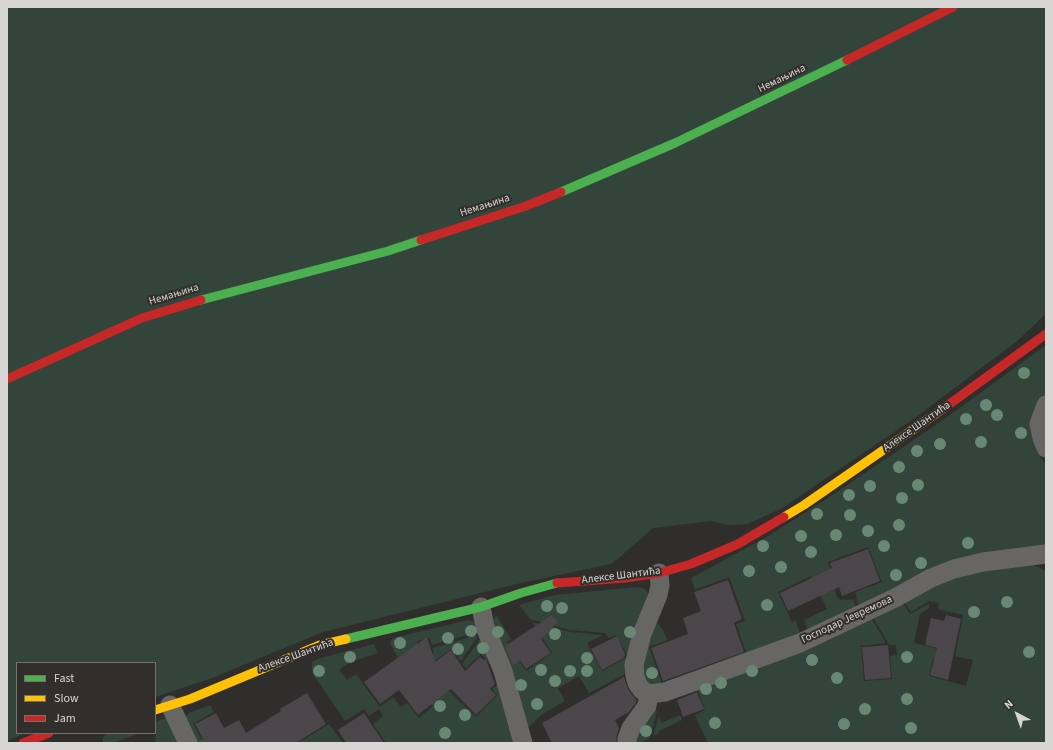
<!DOCTYPE html>
<html>
<head>
<meta charset="utf-8">
<style>
  body { margin:0 }
  #map { position:relative; width:1053px; height:750px; overflow:hidden; background:#302e2c; font-family:"Source Sans 3",sans-serif }
  canvas { display:block }
  .frame { position:absolute; inset:0; border:8px solid #d8d6d4; pointer-events:none }
  .legend { position:absolute; left:16px; top:662px; width:140px; height:72px; box-sizing:border-box; background:#312e2b; border:1px solid #74716f; margin:0; padding:5px 7px; list-style:none; font-size:12px; color:#d8d6d4 }
  .legend li { display:flex; align-items:center; gap:8px; height:20px }
  .legend b { width:20px; border:1px solid #74716f }
  .north { position:absolute; left:997px; top:694px; width:40px; height:40px; -webkit-text-stroke:3px #312e2b; paint-order:stroke; rotate:319deg; font-size:11px; font-weight:700; line-height:16px; text-align:center; color:#d8d6d4 }
  .north::after { content:''; display:block; margin:auto; width:14px; height:18px; background:#d8d6d4; clip-path:polygon(50% 0,100% 100%,50% 72%,0 100%) }
</style>
</head>
<body>
<div id="map">
<canvas width="1053" height="750"></canvas>
<div class="frame"></div>
<ul class="legend">
<li><b style="height:5px;background:#4caf50"></b>Fast</li>
<li><b style="height:5px;background:#ffc107"></b>Slow</li>
<li><b style="height:5px;background:#c62828"></b>Jam</li>
</ul>
<div class="north">N</div>
</div>
<script>
const context = document.querySelector('canvas').getContext('2d');
context.lineJoin = 'round';
function fill(path, color) { context.fillStyle = color; context.fill(path, 'evenodd'); }
const toPath = rows => new Path2D(rows.map(r => 'M' + r).join(''));
function strokePath(path, color, width, dash) { context.strokeStyle = color; context.lineWidth = width; context.lineCap = dash ? 'butt' : 'round'; context.setLineDash(dash || []); context.stroke(path); }
function label(font, color, halo, rows, align = 'center') {
  context.font = font + ' "Source Sans 3",sans-serif'; context.lineWidth = 4; context.setLineDash([]); context.textBaseline = 'middle'; context.strokeStyle = halo; context.fillStyle = color; for (const [text, x, y, turn = 0] of rows) {
    context.save(); context.translate(x, y); context.rotate((+turn || 0) * Math.PI / 180); context.textAlign = isNaN(turn) ? turn : align; if (halo) context.strokeText(text, 0, 0); context.fillText(text, 0, 0); context.restore();
  }
}
const green = toPath([
  [7,7,1046,7,1046,314,1016,342,912,420,782,508,748,524,729,525,711,521,653,528,620,557,611,564,521,583,323,632,212,678,155,697,155,663,17,663,17,733,26,733,7,741],
  [1046,345,1046,394,1033,422,1034,439,1041,458,1046,464,1046,549,963,560,947,565,927,575,892,596,860,611,856,599,857,598,855,592,882,582,868,547,828,562,834,577,831,579,837,597,840,600,853,599,858,612,809,634,804,620,827,609,811,576,778,592,792,622,796,621,801,637,668,685,659,687,652,686,646,680,642,673,641,665,641,652,654,622,655,621,663,630,667,640,649,647,662,683,746,652,736,624,745,621,729,577,695,590,691,578,770,535,834,494,943,420],
  [1028,563,1038,567,1046,571,1046,743,708,743,695,715,705,710,697,688,870,616,886,643,861,646,864,681,892,679,890,656,897,655,896,645,889,645,872,615,900,599,910,614,929,604,929,608,920,614,914,643,954,653,951,664,933,659,929,676,966,686,973,660,955,656,963,615,938,609,939,603,929,601,911,612,902,599,932,580],
  [638,587,645,589,648,593,625,674,589,693,579,676,558,688,565,701,541,715,530,726,526,726,493,628,493,620,496,615,511,639,507,642,526,671,552,653,532,622,570,632,603,635,587,643,602,671,628,657,616,635,608,638,605,633,570,630,530,619,519,605,554,595],
  [468,620,473,621,475,623,478,630,474,633,432,645,429,638,417,641,421,657,434,653,432,648,474,636,478,636,461,661,451,649,422,670,446,688,476,717,497,695,492,689,498,684,515,743,386,743,373,724,383,716,379,709,369,716,364,709,345,721,313,674,312,668,312,662,317,659,374,644,378,653,350,662,339,670,347,680,356,674,380,707,393,697,401,707,407,703,419,718,433,706,418,687,397,656,390,644,391,641,393,638],
  [481,638,494,668,481,654,466,668,462,664],
  [210,705,214,712,193,724,204,743,194,743,185,717,189,713],
  [655,711,657,711,650,738,640,743,635,743,636,740,641,729],
  [680,715,682,720,659,731,659,733,653,736,659,716,662,723],
  [168,717,183,743,156,743,155,722],
  [329,724,343,743,298,743],
  [106,733,139,733,116,742,116,743,103,743,103,738]
]);
const building = toPath([
  [868,549,880,581,842,596,839,587,788,611,780,593,832,568,830,563],
  [728,580,742,619,734,623,744,652,663,681,651,648,688,634,683,618,701,611,694,592],
  [552,615,558,622,541,639,551,653,526,669,520,660,513,666,505,646],
  [946,615,961,619,948,680,930,675,937,648,925,645,931,618,944,621],
  [617,636,625,654,624,658,602,670,591,649],
  [427,637,435,662,451,650,465,671,480,657,484,660,486,659,495,684,490,689,496,695,476,715,451,689,418,715,399,690,380,704,364,682],
  [888,645,891,678,865,680,862,647],
  [624,677,628,689,637,701,629,712,615,720,619,728,617,735,616,743,552,743,542,723],
  [697,692,704,709,683,717,677,700],
  [307,693,326,724,296,743,199,743,199,741,203,739,195,724,216,713,224,728,239,720,246,733,281,711,280,709],
  [364,713,384,743,346,743,338,730]
]);
const street = toPath([
  [1046,405,1039,424,1042,438,1046,448],
  [659,573,660,585,658,595,642,634,634,665,635,676,637,683,642,690,649,694,665,692,800,643,895,598,931,578,954,569,983,562,1046,554],
  [481,607,485,627,503,671,523,743],
  [170,705,188,743],
  [627,743,627,739,631,728,647,706,649,694]
]);
const fast = toPath([
  [561,192,675,143,847,60],
  [201,300,388,251,421,240],
  [346,639,481,607,521,593,557,583]
]);
const slow = toPath([
  [784,517,804,505,944,408],
  [155,710,190,699,320,645,346,639]
]);
const jam = toPath([
  [847,60,953,7],
  [421,240,526,206,561,192],
  [7,379,142,318,201,300],
  [944,408,1046,334],
  [557,583,625,578,659,573,691,564,738,544,784,517],
  [23,743,49,733]
]);
const trees = [
  [1024,373],
  [986,405],
  [997,415],
  [966,419],
  [1021,433],
  [981,442],
  [940,444],
  [917,451],
  [899,467],
  [918,485],
  [870,486],
  [849,495],
  [902,498],
  [817,514],
  [850,515],
  [899,525],
  [868,531],
  [836,535],
  [801,536],
  [968,543],
  [763,546],
  [884,546],
  [811,552],
  [921,563],
  [781,567],
  [749,571],
  [896,575],
  [1007,602],
  [767,605],
  [547,606],
  [562,608],
  [974,612],
  [471,631],
  [498,632],
  [630,632],
  [555,634],
  [448,638],
  [400,643],
  [483,648],
  [458,649],
  [1029,652],
  [350,657],
  [907,657],
  [587,658],
  [812,660],
  [541,670],
  [319,671],
  [570,671],
  [587,671],
  [752,671],
  [652,673],
  [837,678],
  [555,681],
  [721,683],
  [521,685],
  [706,689],
  [907,699],
  [537,704],
  [440,706],
  [865,709],
  [465,715],
  [715,723],
  [844,724],
  [911,728],
  [646,731],
  [445,733]
];
const streetNames = [
  ["Немањина",782,79,-26],
  ["Немањина",485,206,-18],
  ["Немањина",174,295,-17],
  ["Алексе Шантића",917,427,-35],
  ["Алексе Шантића",621,576,-7],
  ["Господар Јевремова",847,620,-25],
  ["Алексе Шантића",296,656,-20]
];
fill(green, '#33443a');
fill(building, '#4b4649');
strokePath(street, '#676665', 19);
strokePath(fast, '#4caf50', 9);
strokePath(slow, '#ffc107', 9);
strokePath(jam, '#c62828', 9);
context.fillStyle = '#688874';
for (const [x, y] of trees) { context.beginPath(); context.arc(x, y, 6, 0, 2 * Math.PI); context.fill(); }
label('11px', '#d8d6d4', '#312e2b', streetNames);
</script>
</body>
</html>
